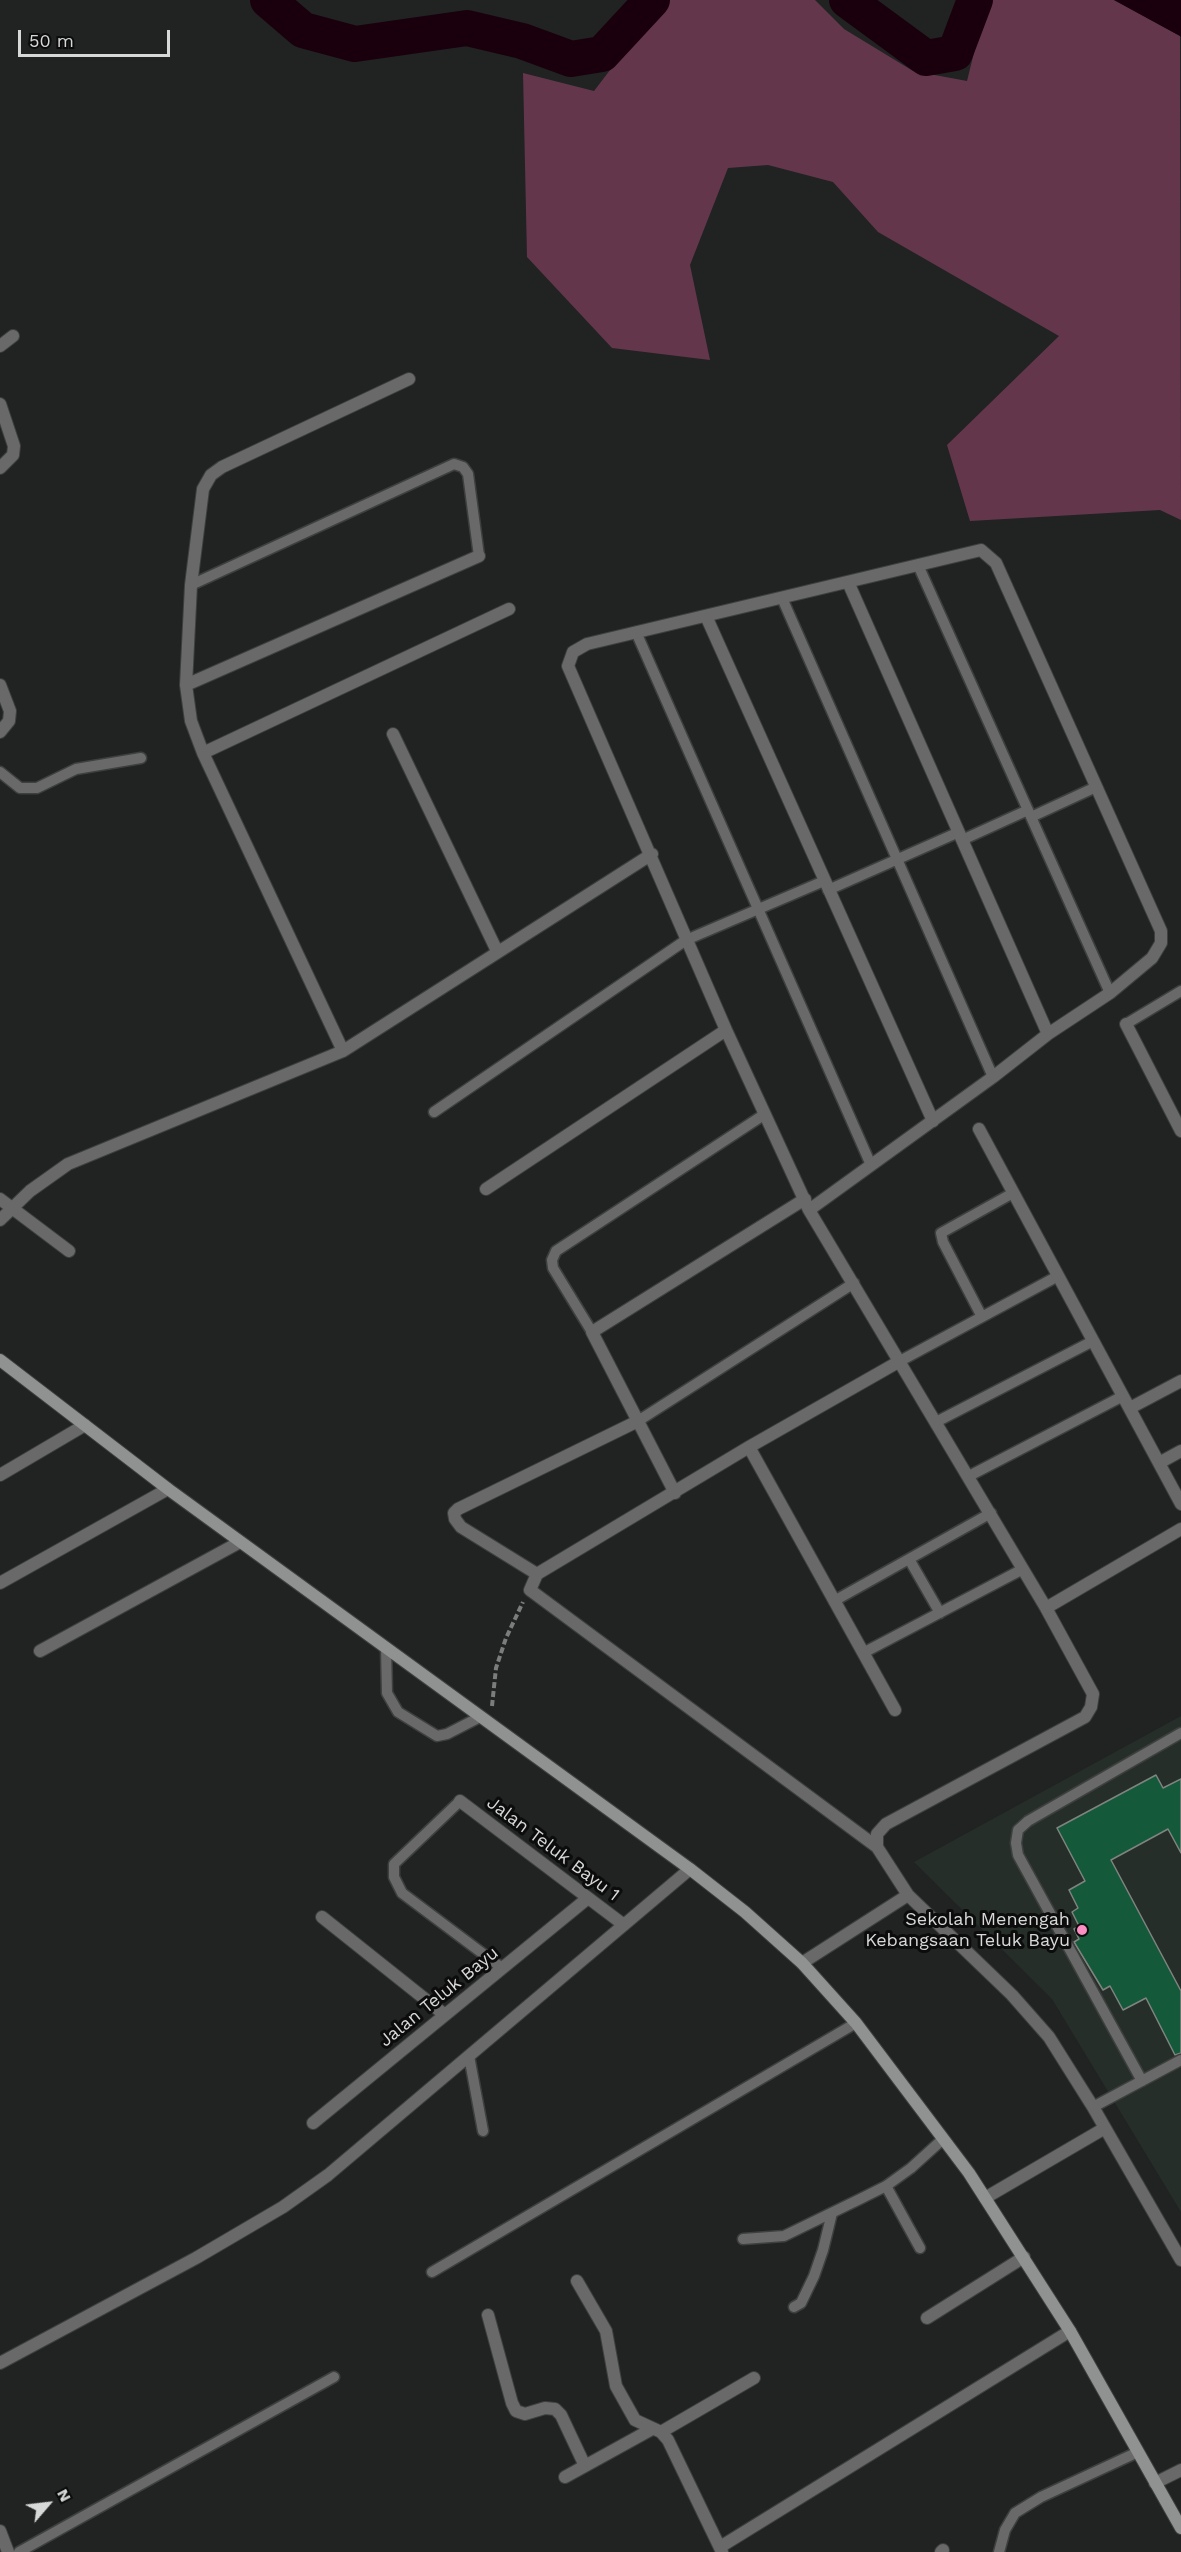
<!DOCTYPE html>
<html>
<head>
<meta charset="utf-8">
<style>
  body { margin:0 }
  #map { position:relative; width:1181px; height:2552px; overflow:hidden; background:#202321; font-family:"Work Sans",sans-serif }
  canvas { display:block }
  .north { position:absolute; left:18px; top:2474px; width:60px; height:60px; -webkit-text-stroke:4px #0b0c0b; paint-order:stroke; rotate:62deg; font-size:16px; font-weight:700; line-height:24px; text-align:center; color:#d7d9d8 }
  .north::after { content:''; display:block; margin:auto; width:21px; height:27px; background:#d7d9d8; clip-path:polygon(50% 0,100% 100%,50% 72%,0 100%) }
  .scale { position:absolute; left:18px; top:30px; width:152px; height:27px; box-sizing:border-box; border:3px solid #d7d9d8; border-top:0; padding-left:8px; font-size:18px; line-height:21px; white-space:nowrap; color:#d7d9d8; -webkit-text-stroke:4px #0b0c0b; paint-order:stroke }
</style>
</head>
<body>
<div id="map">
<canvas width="1181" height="2552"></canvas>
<div class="north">N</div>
<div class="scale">50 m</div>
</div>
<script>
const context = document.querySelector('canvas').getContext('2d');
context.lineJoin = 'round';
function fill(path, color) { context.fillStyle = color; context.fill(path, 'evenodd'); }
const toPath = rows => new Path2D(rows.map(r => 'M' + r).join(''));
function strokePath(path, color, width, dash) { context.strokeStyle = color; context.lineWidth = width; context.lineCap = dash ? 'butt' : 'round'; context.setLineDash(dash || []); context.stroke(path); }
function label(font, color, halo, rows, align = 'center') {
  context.font = font + ' "Work Sans",sans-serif'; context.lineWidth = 6; context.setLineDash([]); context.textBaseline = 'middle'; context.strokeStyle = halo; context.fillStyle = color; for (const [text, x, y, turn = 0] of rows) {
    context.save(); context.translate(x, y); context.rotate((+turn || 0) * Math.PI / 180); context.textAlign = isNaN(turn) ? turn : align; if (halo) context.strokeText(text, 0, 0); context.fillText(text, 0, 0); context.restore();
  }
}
const built = toPath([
  [1181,1716,1181,2212,1052,1999,914,1862]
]);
const green = toPath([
  [669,0,815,0,844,29,913,71,967,81,987,0,1114,0,1180,36,1181,520,1160,510,970,521,947,445,1059,336,878,232,833,182,768,165,728,168,690,265,710,360,612,348,527,257,523,73,594,91,633,40]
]);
const water = toPath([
  [1114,0,1181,0,1181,37,1180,36]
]);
const river = toPath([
  [268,0,303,30,355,44,467,28,522,41,571,59,602,54,652,0],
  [847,0,926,58,955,53,975,0]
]);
const building = toPath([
  [1156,1775,1163,1788,1181,1779,1181,1853,1168,1829,1111,1860,1181,1991,1181,2053,1175,2055,1146,1998,1123,2010,1110,1986,1103,1990,1074,1942,1079,1939,1074,1929,1079,1926,1072,1912,1078,1908,1069,1890,1085,1881,1057,1828,1156,1775]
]);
const path = toPath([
  [492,1706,496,1668,506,1638,523,1602]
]);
const service = toPath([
  [918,565,1110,993],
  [191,585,454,464,463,467,468,474,479,556],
  [782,598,993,1077],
  [636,632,871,1165],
  [0,772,20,788,37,788,76,769,141,758],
  [1031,817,1096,787],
  [962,840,1028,810],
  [828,890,959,832],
  [1126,1024,1181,991],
  [434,1112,686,940,824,881],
  [982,1317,943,1242,941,1233,1013,1193],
  [592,1332,553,1268,552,1260,556,1251,765,1114],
  [900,1361,1058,1276],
  [638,1421,854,1283],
  [936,1422,1093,1341],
  [969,1476,1123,1396],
  [909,1559,940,1613],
  [834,1601,991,1513],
  [386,1648,387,1693,398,1712,437,1736,447,1734,480,1717],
  [863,1653,1023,1569],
  [460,1801,394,1864,394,1877,402,1893,502,1968],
  [469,2056,483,2131],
  [1142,2081,1018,1855,1016,1843,1018,1830,1028,1821,1181,1733],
  [1093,2107,1181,2060],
  [886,2186,920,2248],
  [743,2239,784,2236,860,2199,886,2186,911,2168,943,2139],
  [432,2272,856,2023],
  [794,2307,801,2303,814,2276,823,2250,832,2213],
  [19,2552,334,2377],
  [999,2552,1005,2530,1015,2513,1041,2497,1138,2452]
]);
const minor = toPath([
  [0,346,13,336],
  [0,404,14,446,13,455,0,468],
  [848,582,1048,1034],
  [706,616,933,1121],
  [0,685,10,711,9,721,0,732],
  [186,685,479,556],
  [393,734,497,951],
  [203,753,509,609],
  [1126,1024,1181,1131],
  [343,1051,203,753,191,721,186,685,191,585,203,489,211,475,222,467,409,379],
  [979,1129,1181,1504],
  [486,1189,726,1030],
  [0,1199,69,1251],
  [809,1210,993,1077,1048,1034,1110,993,1152,958,1161,943,1161,931,996,563,981,550,587,644,573,652,568,666,726,1030,809,1210,1046,1608,1093,1694,1091,1707,1085,1717,886,1824,877,1834,877,1847,908,1895,1012,1995,1049,2037,1093,2107,1181,2260],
  [0,1220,30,1191,68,1164,343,1051,652,854],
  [1130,1408,1181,1381],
  [749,1447,895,1710],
  [1159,1463,1181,1451],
  [0,1475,85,1425],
  [675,1493,592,1332,805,1199],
  [537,1574,461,1527,455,1519,454,1513,458,1509,638,1421],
  [0,1583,168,1489],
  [1046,1608,1181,1529],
  [40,1651,240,1542],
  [460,1801,624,1925],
  [877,1847,530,1590,537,1574,749,1447,900,1361],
  [322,1917,445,2015],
  [802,1963,908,1895],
  [313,2123,588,1898],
  [985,2198,1105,2128],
  [577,2281,606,2331,616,2386,635,2420,661,2432,668,2440,722,2552],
  [488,2315,512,2403,516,2411,525,2414,545,2408,555,2409,561,2415,585,2466],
  [927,2318,1024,2257],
  [0,2363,196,2258,283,2207,328,2175,690,1869],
  [661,2432,754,2378],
  [565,2477,652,2429],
  [1155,2483,1181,2470],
  [0,2531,8,2552],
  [720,2547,1070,2331],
  [941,2552,943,2550]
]);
const secondary = toPath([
  [0,1360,168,1489,690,1869,745,1912,802,1963,856,2023,969,2173,1070,2331,1181,2528]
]);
const markers = [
  [1082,1930,6,"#fb8fc4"]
];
const streetNames = [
  ["Jalan Teluk Bayu 1",553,1849,37],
  ["Jalan Teluk Bayu",439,1997,-39]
];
const poiNames = [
  ["Sekolah Menengah",1070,1920],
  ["Kebangsaan Teluk Bayu",1070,1941]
];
fill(built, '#262e29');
fill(green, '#64364c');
fill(water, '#1a000d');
strokePath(river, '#1a000d', 36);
fill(building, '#145939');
strokePath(building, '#808481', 1.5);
strokePath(service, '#3d403e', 13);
strokePath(minor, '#3d403e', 14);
strokePath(secondary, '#3d403e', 14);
strokePath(path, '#7b7d7c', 4, [6, 3]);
strokePath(service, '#686968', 10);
strokePath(minor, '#686968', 12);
strokePath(secondary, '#8f9290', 12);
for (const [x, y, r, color] of markers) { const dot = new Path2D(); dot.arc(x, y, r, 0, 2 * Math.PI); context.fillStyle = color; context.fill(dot); strokePath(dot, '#0b0c0b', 2); }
label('18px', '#d7d9d8', '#0b0c0b', streetNames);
label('18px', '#d7d9d8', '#0b0c0b', poiNames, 'right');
</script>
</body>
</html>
